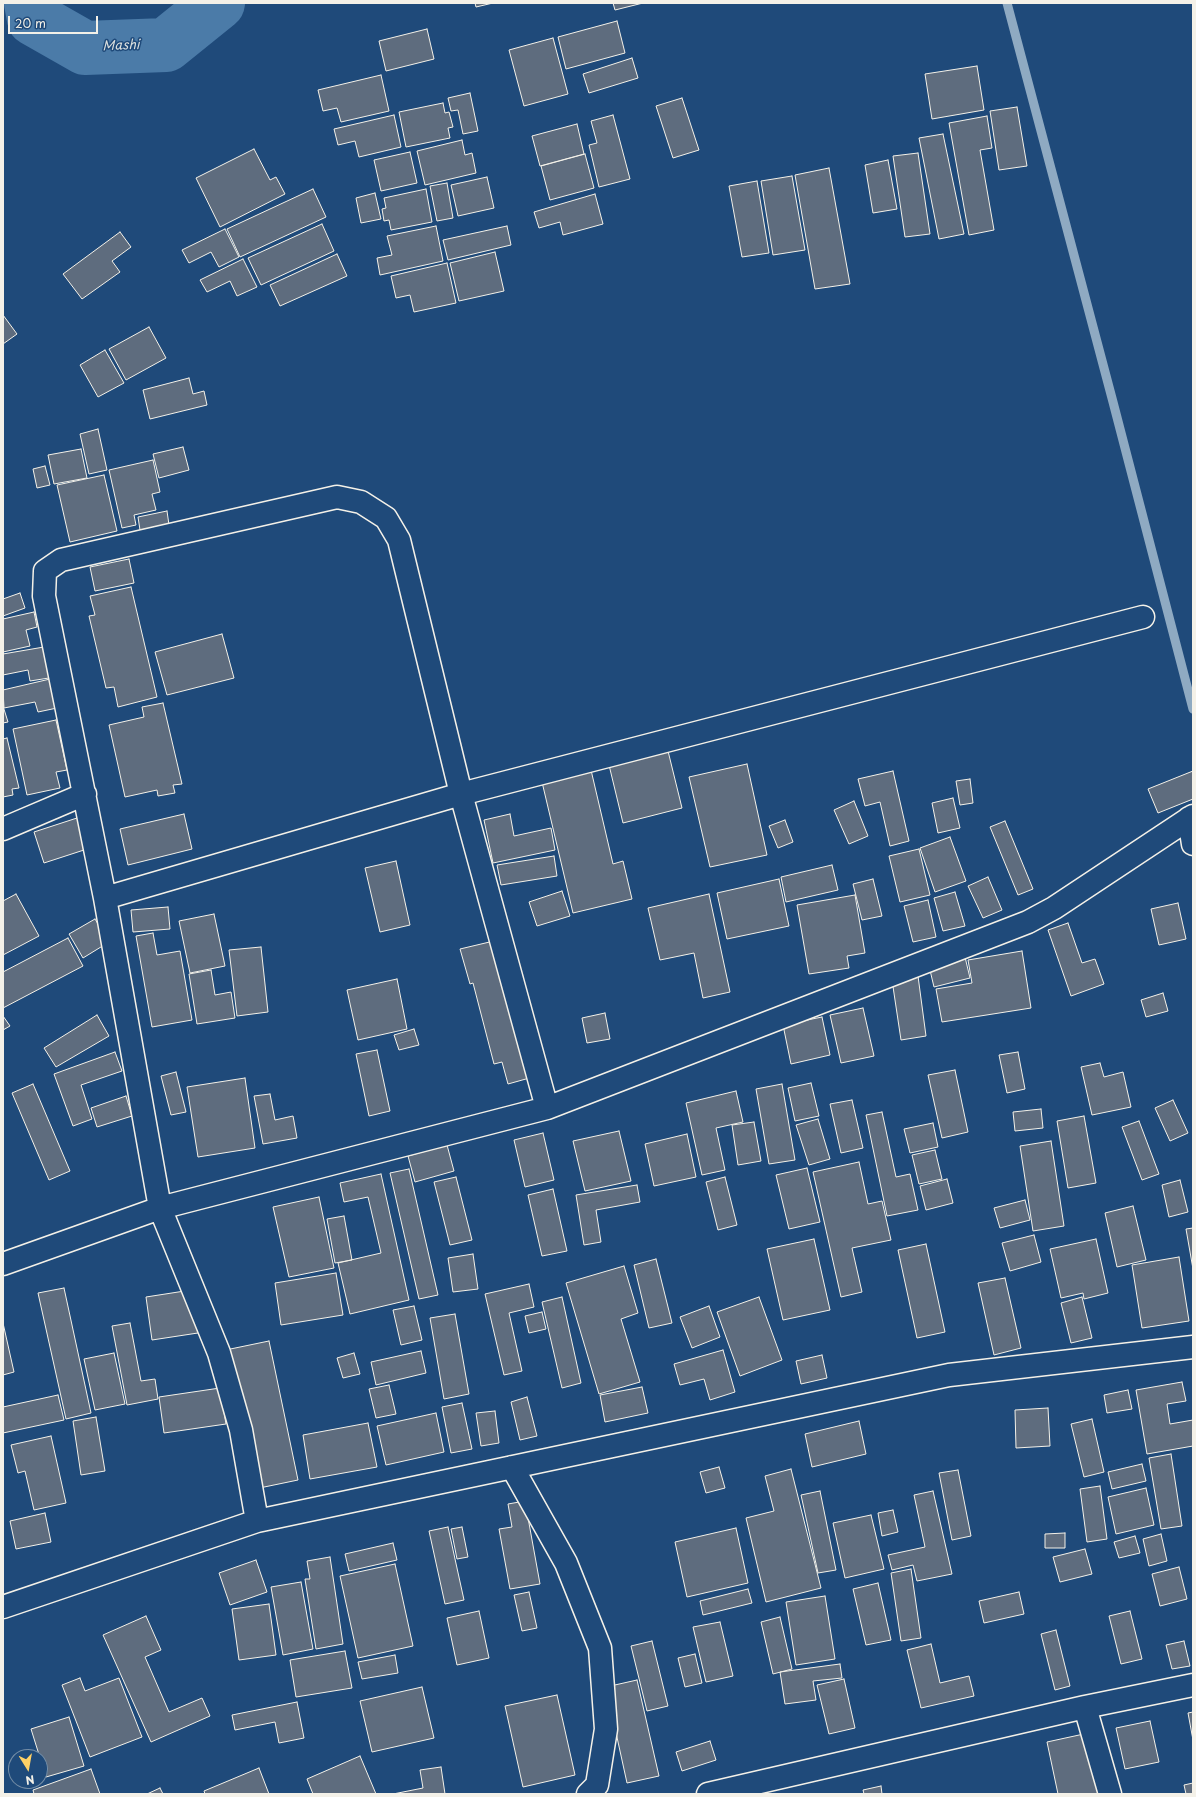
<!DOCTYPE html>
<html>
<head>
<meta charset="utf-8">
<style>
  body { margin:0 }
  #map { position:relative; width:1196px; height:1797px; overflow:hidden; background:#1f4a7a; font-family:"Playpen Sans",sans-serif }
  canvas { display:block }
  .frame { position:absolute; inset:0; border:4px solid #f4f1e8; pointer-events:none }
  .north { position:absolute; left:8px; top:1749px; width:40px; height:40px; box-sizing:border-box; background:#1f4a7a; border:1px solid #748da6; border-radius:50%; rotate:169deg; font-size:11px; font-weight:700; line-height:16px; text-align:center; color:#f4f1e8 }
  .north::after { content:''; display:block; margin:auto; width:14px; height:18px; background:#ffd166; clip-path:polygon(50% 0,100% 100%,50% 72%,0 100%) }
  .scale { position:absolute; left:8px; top:16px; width:90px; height:18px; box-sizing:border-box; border:2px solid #f4f1e8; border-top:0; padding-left:5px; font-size:12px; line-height:14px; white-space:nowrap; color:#f4f1e8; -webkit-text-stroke:3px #1f4a7a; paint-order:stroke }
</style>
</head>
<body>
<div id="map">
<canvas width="1196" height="1797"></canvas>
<div class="frame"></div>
<div class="north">N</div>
<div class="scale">20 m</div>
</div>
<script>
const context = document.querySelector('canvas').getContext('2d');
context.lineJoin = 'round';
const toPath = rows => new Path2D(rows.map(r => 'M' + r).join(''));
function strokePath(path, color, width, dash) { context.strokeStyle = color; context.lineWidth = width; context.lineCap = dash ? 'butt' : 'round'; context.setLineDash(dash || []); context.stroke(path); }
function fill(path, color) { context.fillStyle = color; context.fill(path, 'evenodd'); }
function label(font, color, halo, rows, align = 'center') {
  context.font = font + ' "Playpen Sans",sans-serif'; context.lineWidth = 3; context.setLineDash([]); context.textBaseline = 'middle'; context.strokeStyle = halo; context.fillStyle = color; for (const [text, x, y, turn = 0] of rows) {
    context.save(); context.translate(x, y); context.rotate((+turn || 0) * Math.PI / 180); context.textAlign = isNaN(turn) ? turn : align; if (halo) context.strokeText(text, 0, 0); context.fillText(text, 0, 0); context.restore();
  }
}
const stream = toPath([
  [1007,3,1113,402,1193,709]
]);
const river = toPath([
  [31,3,34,19,85,48,166,45,218,3]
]);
const building = toPath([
  [475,3,493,3,476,7,475,3],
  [613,3,643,3,615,10,613,3],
  [617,21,625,53,566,69,558,37,617,21],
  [427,29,434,59,386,71,379,41,427,29],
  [553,38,568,94,524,106,509,50,553,38],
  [632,58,638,78,589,93,583,74,632,58],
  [977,66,984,110,932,119,925,74,977,66],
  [381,75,389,111,341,122,337,108,323,111,318,90,381,75],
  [470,93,478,131,463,134,458,110,451,111,448,98,470,93],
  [682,98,699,150,673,158,656,106,682,98],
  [443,103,445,113,449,112,453,127,448,128,450,138,406,147,399,112,443,103],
  [1017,107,1027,166,999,170,990,111,1017,107],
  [394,115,401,147,359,157,355,141,338,145,334,129,394,115],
  [613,115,630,179,599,187,589,145,597,143,591,121,613,115],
  [987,116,992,148,980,150,994,230,969,235,949,123,987,116],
  [577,124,584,154,540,166,532,136,577,124],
  [943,134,964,234,939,239,919,138,943,134],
  [462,140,465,155,472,153,476,173,425,185,417,151,462,140],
  [254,149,270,180,276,177,285,194,220,227,196,178,254,149],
  [410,152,417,183,381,191,374,160,410,152],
  [918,153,930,234,905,237,893,156,918,153],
  [585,154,594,188,550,200,541,166,585,154],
  [888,160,897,209,873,213,865,165,888,160],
  [829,168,850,284,815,289,795,175,829,168],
  [792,176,805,250,773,255,761,181,792,176],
  [487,177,494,208,458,216,451,185,487,177],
  [757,181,769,253,742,257,729,186,757,181],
  [447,183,453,218,437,221,430,186,447,183],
  [313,189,326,217,240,257,227,229,313,189],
  [426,189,432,222,391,230,389,220,384,221,382,209,386,208,384,198,426,189],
  [375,193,381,219,361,223,356,198,375,193],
  [595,194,603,224,563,235,560,222,539,228,534,212,595,194],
  [322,224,334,251,261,285,248,258,322,224],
  [436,226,443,261,380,275,377,258,392,255,387,236,436,226],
  [507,226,511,245,448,260,443,240,507,226],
  [225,229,239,257,219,267,211,252,189,263,182,250,225,229],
  [120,232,131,247,112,261,120,272,82,299,63,274,120,232],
  [495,252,504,291,459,301,450,263,495,252],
  [337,254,347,276,280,306,270,285,337,254],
  [243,259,257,287,237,296,230,281,207,292,200,280,243,259],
  [447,263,456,303,414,312,410,295,396,298,391,276,447,263],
  [3,315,17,334,3,344,3,315],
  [149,327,166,358,126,380,109,349,149,327],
  [105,350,124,383,98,397,80,365,105,350],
  [189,378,193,394,204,391,207,405,150,419,143,390,189,378],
  [98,429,107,470,89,474,80,434,98,429],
  [183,447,189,470,159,478,153,454,183,447],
  [81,449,87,478,54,484,48,455,81,449],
  [153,460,160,492,152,494,156,510,134,515,136,525,122,528,109,470,153,460],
  [45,466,50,485,37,488,33,469,45,466],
  [104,475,117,531,70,542,57,485,104,475],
  [167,511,169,525,140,530,138,517,167,511],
  [129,559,134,583,95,591,90,567,129,559],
  [131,587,157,697,118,707,114,687,106,688,89,616,95,615,90,596,131,587],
  [20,593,25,608,3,616,3,599,20,593],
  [34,612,37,627,26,630,30,646,3,652,3,619,34,612],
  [222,634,234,678,167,695,155,652,222,634],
  [44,647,49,678,30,681,28,670,3,675,3,654,44,647],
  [50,679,57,708,38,712,35,702,4,708,3,690,50,679],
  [163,703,182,784,173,785,175,793,158,796,157,790,125,797,109,725,144,717,142,707,163,703],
  [3,706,8,722,3,723,3,706],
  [56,720,67,770,56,772,60,788,27,795,13,729,56,720],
  [7,738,19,788,12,789,13,795,3,797,3,739,7,738],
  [668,751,682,808,623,823,609,765,668,751],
  [747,764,767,855,710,867,689,777,747,764],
  [591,770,613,864,623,861,632,899,573,913,542,782,591,770],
  [893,771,909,841,890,846,880,802,865,806,858,779,893,771],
  [1193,771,1193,799,1158,813,1148,789,1193,771],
  [970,779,973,803,960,805,956,781,970,779],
  [953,798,960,828,938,833,932,803,953,798],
  [854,801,868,836,849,844,834,810,854,801],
  [184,814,192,849,128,865,120,829,184,814],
  [510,814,514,836,551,828,555,850,493,863,484,820,510,814],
  [77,818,87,849,44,863,34,832,77,818],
  [785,820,793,842,778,848,769,826,785,820],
  [1005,821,1033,889,1018,895,990,827,1005,821],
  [950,837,966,881,935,892,920,848,950,837],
  [919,849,930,895,900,902,889,856,919,849],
  [554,856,557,876,501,885,497,865,554,856],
  [396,861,410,925,380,932,365,868,396,861],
  [832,865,838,890,786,902,781,877,832,865],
  [988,877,1002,910,983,918,968,886,988,877],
  [779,879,789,926,727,939,717,893,779,879],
  [873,879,882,916,862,920,853,884,873,879],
  [562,891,570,916,537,926,529,902,562,891],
  [955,892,965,926,943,931,934,898,955,892],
  [16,894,39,936,3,955,3,901,16,894],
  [709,894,730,992,703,998,694,953,660,960,648,908,709,894],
  [855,895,865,953,847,956,849,968,809,974,797,905,855,895],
  [928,900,936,937,913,942,904,906,928,900],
  [1178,903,1186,939,1159,945,1151,909,1178,903],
  [168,907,170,929,133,932,131,910,168,907],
  [214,914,225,966,190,973,179,921,214,914],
  [95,919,109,942,83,958,69,934,95,919],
  [1068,923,1082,963,1095,959,1104,984,1071,996,1048,930,1068,923],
  [153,933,157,955,180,951,192,1020,152,1027,136,936,153,933],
  [68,938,83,966,3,1008,3,972,68,938],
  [498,940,533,1077,508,1084,502,1062,494,1064,473,983,470,984,460,949,498,940],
  [261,947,268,1012,237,1016,229,950,261,947],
  [1022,951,1031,1008,942,1022,936,989,972,983,968,960,1022,951],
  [965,957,970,978,934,987,929,966,965,957],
  [211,970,215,995,231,992,235,1018,197,1024,189,974,211,970],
  [918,976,926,1036,901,1040,892,980,918,976],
  [397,979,407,1029,358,1040,347,990,397,979],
  [1163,993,1168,1011,1146,1017,1141,1000,1163,993],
  [863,1008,874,1056,841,1063,830,1015,863,1008],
  [605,1013,610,1039,587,1043,582,1018,605,1013],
  [97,1015,109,1036,56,1067,44,1048,97,1015],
  [3,1016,10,1026,3,1030,3,1016],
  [822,1017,830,1055,791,1064,783,1025,822,1017],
  [414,1029,419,1045,399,1050,394,1035,414,1029],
  [377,1050,390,1111,369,1116,356,1054,377,1050],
  [115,1052,122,1071,81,1085,92,1119,73,1126,54,1074,115,1052],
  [1018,1052,1025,1089,1007,1093,999,1055,1018,1052],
  [1100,1063,1104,1077,1123,1072,1131,1107,1092,1115,1081,1067,1100,1063],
  [955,1070,968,1132,942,1138,928,1075,955,1070],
  [176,1072,186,1112,171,1115,161,1076,176,1072],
  [245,1078,255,1148,198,1157,187,1087,245,1078],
  [811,1083,819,1116,795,1121,788,1088,811,1083],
  [33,1084,70,1171,49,1180,12,1093,33,1084],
  [782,1084,795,1160,769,1164,756,1089,782,1084],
  [736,1091,743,1122,716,1128,725,1170,702,1175,686,1103,736,1091],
  [270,1094,275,1120,293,1116,297,1138,263,1144,254,1096,270,1094],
  [126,1096,132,1116,97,1127,91,1108,126,1096],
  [852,1100,863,1148,841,1153,830,1104,852,1100],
  [1173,1100,1188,1133,1170,1141,1155,1108,1173,1100],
  [1041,1109,1043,1128,1015,1131,1013,1112,1041,1109],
  [882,1112,896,1177,910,1174,918,1210,887,1216,866,1115,882,1112],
  [1084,1116,1096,1183,1068,1188,1057,1121,1084,1116],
  [818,1119,830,1159,809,1165,796,1125,818,1119],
  [1139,1121,1159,1174,1142,1180,1122,1127,1139,1121],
  [754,1122,761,1161,738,1165,732,1125,754,1122],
  [933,1123,938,1147,910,1153,904,1129,933,1123],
  [619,1131,631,1181,585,1191,573,1141,619,1131],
  [543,1133,554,1180,525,1187,514,1140,543,1133],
  [687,1134,696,1177,654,1186,645,1144,687,1134],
  [1051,1141,1064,1226,1033,1231,1020,1146,1051,1141],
  [447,1145,454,1171,415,1182,408,1156,447,1145],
  [935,1150,942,1179,919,1184,912,1155,935,1150],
  [859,1162,868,1204,882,1201,891,1240,852,1248,862,1292,841,1297,813,1172,859,1162],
  [807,1168,820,1222,789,1229,776,1175,807,1168],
  [409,1169,438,1295,419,1299,390,1173,409,1169],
  [381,1174,409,1300,350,1314,338,1263,381,1253,368,1197,344,1202,340,1183,381,1174],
  [456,1177,472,1240,450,1245,434,1182,456,1177],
  [725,1177,737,1225,718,1230,706,1182,725,1177],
  [947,1179,953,1203,926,1210,920,1186,947,1179],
  [1180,1180,1188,1212,1169,1217,1162,1185,1180,1180],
  [637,1185,640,1202,596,1210,601,1242,584,1245,576,1195,637,1185],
  [553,1189,567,1251,542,1256,528,1195,553,1189],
  [319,1197,334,1268,289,1277,273,1207,319,1197],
  [1025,1200,1030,1220,1000,1228,994,1208,1025,1200],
  [1133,1206,1146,1260,1117,1267,1105,1213,1133,1206],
  [344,1216,352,1260,335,1263,327,1219,344,1216],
  [1193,1228,1193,1269,1186,1229,1193,1228],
  [1034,1235,1041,1262,1010,1271,1002,1243,1034,1235],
  [814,1239,830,1310,783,1320,767,1249,814,1239],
  [1096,1239,1108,1293,1084,1299,1083,1293,1061,1298,1050,1249,1096,1239],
  [926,1244,945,1332,917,1338,898,1250,926,1244],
  [473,1254,478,1289,453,1292,448,1258,473,1254],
  [1179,1257,1189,1321,1142,1328,1132,1265,1179,1257],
  [656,1259,672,1323,649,1328,634,1265,656,1259],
  [624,1266,638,1313,621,1319,640,1382,599,1394,566,1283,624,1266],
  [336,1273,343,1315,281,1325,275,1283,336,1273],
  [1005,1278,1021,1348,994,1355,978,1283,1005,1278],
  [529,1284,534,1307,509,1313,522,1371,504,1375,485,1294,529,1284],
  [64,1288,91,1413,66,1419,38,1293,64,1288],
  [204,1288,211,1331,152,1340,146,1297,204,1288],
  [562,1297,581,1383,562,1388,542,1302,562,1297],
  [759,1297,782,1360,740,1376,717,1312,759,1297],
  [1082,1297,1092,1338,1071,1343,1061,1303,1082,1297],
  [414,1306,422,1340,401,1345,393,1310,414,1306],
  [709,1306,720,1337,692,1348,680,1317,709,1306],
  [542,1312,546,1329,529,1333,525,1316,542,1312],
  [455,1314,469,1394,444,1399,430,1318,455,1314],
  [3,1323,14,1372,3,1375,3,1323],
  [130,1323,141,1381,155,1379,158,1399,127,1405,112,1326,130,1323],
  [269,1341,298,1480,245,1491,216,1352,269,1341],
  [723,1350,735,1392,710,1400,704,1379,680,1385,674,1364,723,1350],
  [421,1351,426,1373,376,1385,371,1362,421,1351],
  [114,1353,125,1404,95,1410,84,1359,114,1353],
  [354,1353,360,1374,343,1378,337,1358,354,1353],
  [822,1355,827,1378,801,1384,796,1361,822,1355],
  [1182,1382,1186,1401,1167,1404,1170,1424,1193,1420,1193,1446,1147,1454,1136,1390,1182,1382],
  [389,1385,396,1414,376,1418,369,1389,389,1385],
  [642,1387,648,1413,605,1422,600,1395,642,1387],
  [220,1388,226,1424,164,1433,159,1397,220,1388],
  [1128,1390,1132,1409,1107,1413,1104,1395,1128,1390],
  [58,1395,64,1420,3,1433,3,1407,58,1395],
  [527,1397,537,1436,520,1440,511,1402,527,1397],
  [462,1403,472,1449,451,1453,442,1407,462,1403],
  [1048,1408,1050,1446,1016,1448,1015,1410,1048,1408],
  [495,1411,499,1443,481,1446,476,1413,495,1411],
  [436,1413,444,1452,386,1465,377,1426,436,1413],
  [96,1417,105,1471,81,1475,73,1421,96,1417],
  [1092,1419,1104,1472,1084,1477,1071,1424,1092,1419],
  [859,1421,866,1454,812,1467,805,1434,859,1421],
  [368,1423,377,1467,310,1479,303,1435,368,1423],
  [51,1436,66,1503,34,1510,25,1471,18,1473,11,1445,51,1436],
  [1171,1454,1182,1526,1161,1529,1149,1458,1171,1454],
  [1142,1464,1146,1481,1112,1489,1108,1472,1142,1464],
  [719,1467,725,1488,706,1493,700,1472,719,1467],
  [791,1469,821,1588,766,1602,746,1518,774,1511,765,1476,791,1469],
  [958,1470,971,1536,952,1540,939,1473,958,1470],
  [1100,1486,1107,1539,1087,1542,1080,1489,1100,1486],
  [1146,1488,1154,1525,1116,1534,1108,1497,1146,1488],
  [820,1491,836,1570,818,1573,801,1495,820,1491],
  [933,1491,952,1574,917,1581,913,1565,892,1570,888,1555,925,1547,914,1495,933,1491],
  [525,1501,540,1584,510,1589,499,1529,512,1527,508,1504,525,1501],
  [893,1510,898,1532,882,1536,878,1513,893,1510],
  [45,1513,51,1542,16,1549,10,1521,45,1513],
  [871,1515,884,1569,845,1578,833,1523,871,1515],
  [448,1527,464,1600,445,1604,429,1531,448,1527],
  [462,1527,468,1557,457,1559,451,1529,462,1527],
  [736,1528,748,1583,687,1597,675,1542,736,1528],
  [1065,1533,1065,1548,1045,1548,1045,1534,1065,1533],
  [1161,1534,1167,1561,1149,1566,1143,1539,1161,1534],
  [1135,1536,1140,1553,1119,1558,1114,1542,1135,1536],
  [393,1543,397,1560,349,1571,345,1554,393,1543],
  [1085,1549,1092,1574,1060,1582,1053,1557,1085,1549],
  [330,1557,343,1644,316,1649,305,1579,310,1579,307,1561,330,1557],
  [256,1560,267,1592,230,1605,219,1573,256,1560],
  [395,1564,413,1646,358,1658,340,1576,395,1564],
  [1179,1567,1187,1599,1160,1606,1152,1574,1179,1567],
  [911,1569,921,1638,901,1641,891,1573,911,1569],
  [301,1582,313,1649,283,1655,271,1587,301,1582],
  [878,1583,891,1640,866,1645,853,1589,878,1583],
  [748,1589,752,1603,703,1615,700,1601,748,1589],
  [529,1592,537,1628,522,1631,514,1595,529,1592],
  [1019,1592,1024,1614,984,1623,979,1601,1019,1592],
  [825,1596,835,1659,796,1665,786,1602,825,1596],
  [269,1604,276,1655,239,1660,232,1609,269,1604],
  [479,1611,489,1658,457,1665,447,1618,479,1611],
  [1130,1611,1142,1659,1121,1664,1109,1616,1130,1611],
  [146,1616,161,1650,145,1657,169,1712,202,1698,210,1716,151,1742,103,1635,146,1616],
  [780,1617,792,1669,773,1674,761,1622,780,1617],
  [720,1622,733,1676,706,1682,693,1627,720,1622],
  [1056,1630,1070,1686,1055,1690,1041,1634,1056,1630],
  [652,1641,668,1706,647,1711,631,1646,652,1641],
  [1184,1641,1190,1666,1172,1669,1166,1645,1184,1641],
  [931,1644,940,1683,969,1676,974,1696,921,1708,907,1650,931,1644],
  [345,1651,352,1688,296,1697,290,1660,345,1651],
  [695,1654,702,1683,685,1687,678,1658,695,1654],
  [395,1655,398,1673,362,1679,358,1662,395,1655],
  [840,1664,842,1678,813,1681,816,1700,785,1704,780,1672,840,1664],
  [80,1678,85,1691,119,1678,142,1737,90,1757,62,1685,80,1678],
  [844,1679,855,1728,829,1734,817,1685,844,1679],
  [637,1680,659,1776,627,1783,606,1687,637,1680],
  [422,1687,434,1738,372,1752,360,1701,422,1687],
  [557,1695,575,1775,523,1787,505,1706,557,1695],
  [297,1702,304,1738,279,1743,275,1722,235,1730,232,1715,297,1702],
  [1193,1712,1193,1740,1188,1713,1193,1712],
  [69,1717,84,1766,46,1777,31,1729,69,1717],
  [1150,1721,1159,1762,1125,1769,1116,1728,1150,1721],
  [1093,1732,1107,1794,1058,1794,1047,1742,1093,1732],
  [710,1741,716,1760,682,1771,676,1752,710,1741],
  [360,1756,376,1794,313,1794,307,1779,360,1756],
  [441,1767,445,1794,393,1794,423,1788,420,1770,441,1767],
  [259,1768,269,1794,205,1794,204,1791,259,1768],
  [91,1769,100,1794,34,1794,33,1790,91,1769],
  [1193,1783,1193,1794,1186,1794,1184,1785,1193,1783],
  [881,1786,882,1794,864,1794,863,1790,881,1786],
  [160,1788,163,1794,147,1794,160,1788]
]);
const minor = toPath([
  [1189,818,1193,844],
  [3,829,85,794],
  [105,898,461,794,1143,617],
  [3,1264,160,1208,547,1108,1028,922,1054,908,1193,816],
  [512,1467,566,1563,600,1648,606,1729,597,1785,588,1794],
  [257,1521,241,1430,219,1353,160,1208,105,898,44,596,45,571,61,560,337,497,361,502,386,518,399,540,461,794,547,1108],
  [3,1607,257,1521,949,1375,1193,1347],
  [1085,1707,1110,1794],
  [708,1794,1085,1707,1193,1685]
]);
const waterNames = [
  ["Mashi",121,46,-2]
];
strokePath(stream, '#8faac2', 9);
strokePath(river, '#4b7ba8', 54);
fill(building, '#5e6c7e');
strokePath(building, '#f4f1e8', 1);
strokePath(minor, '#f4f1e8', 25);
strokePath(minor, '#1f4a7a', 22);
label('italic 13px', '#dbdfde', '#1f4a7a', waterNames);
</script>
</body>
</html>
